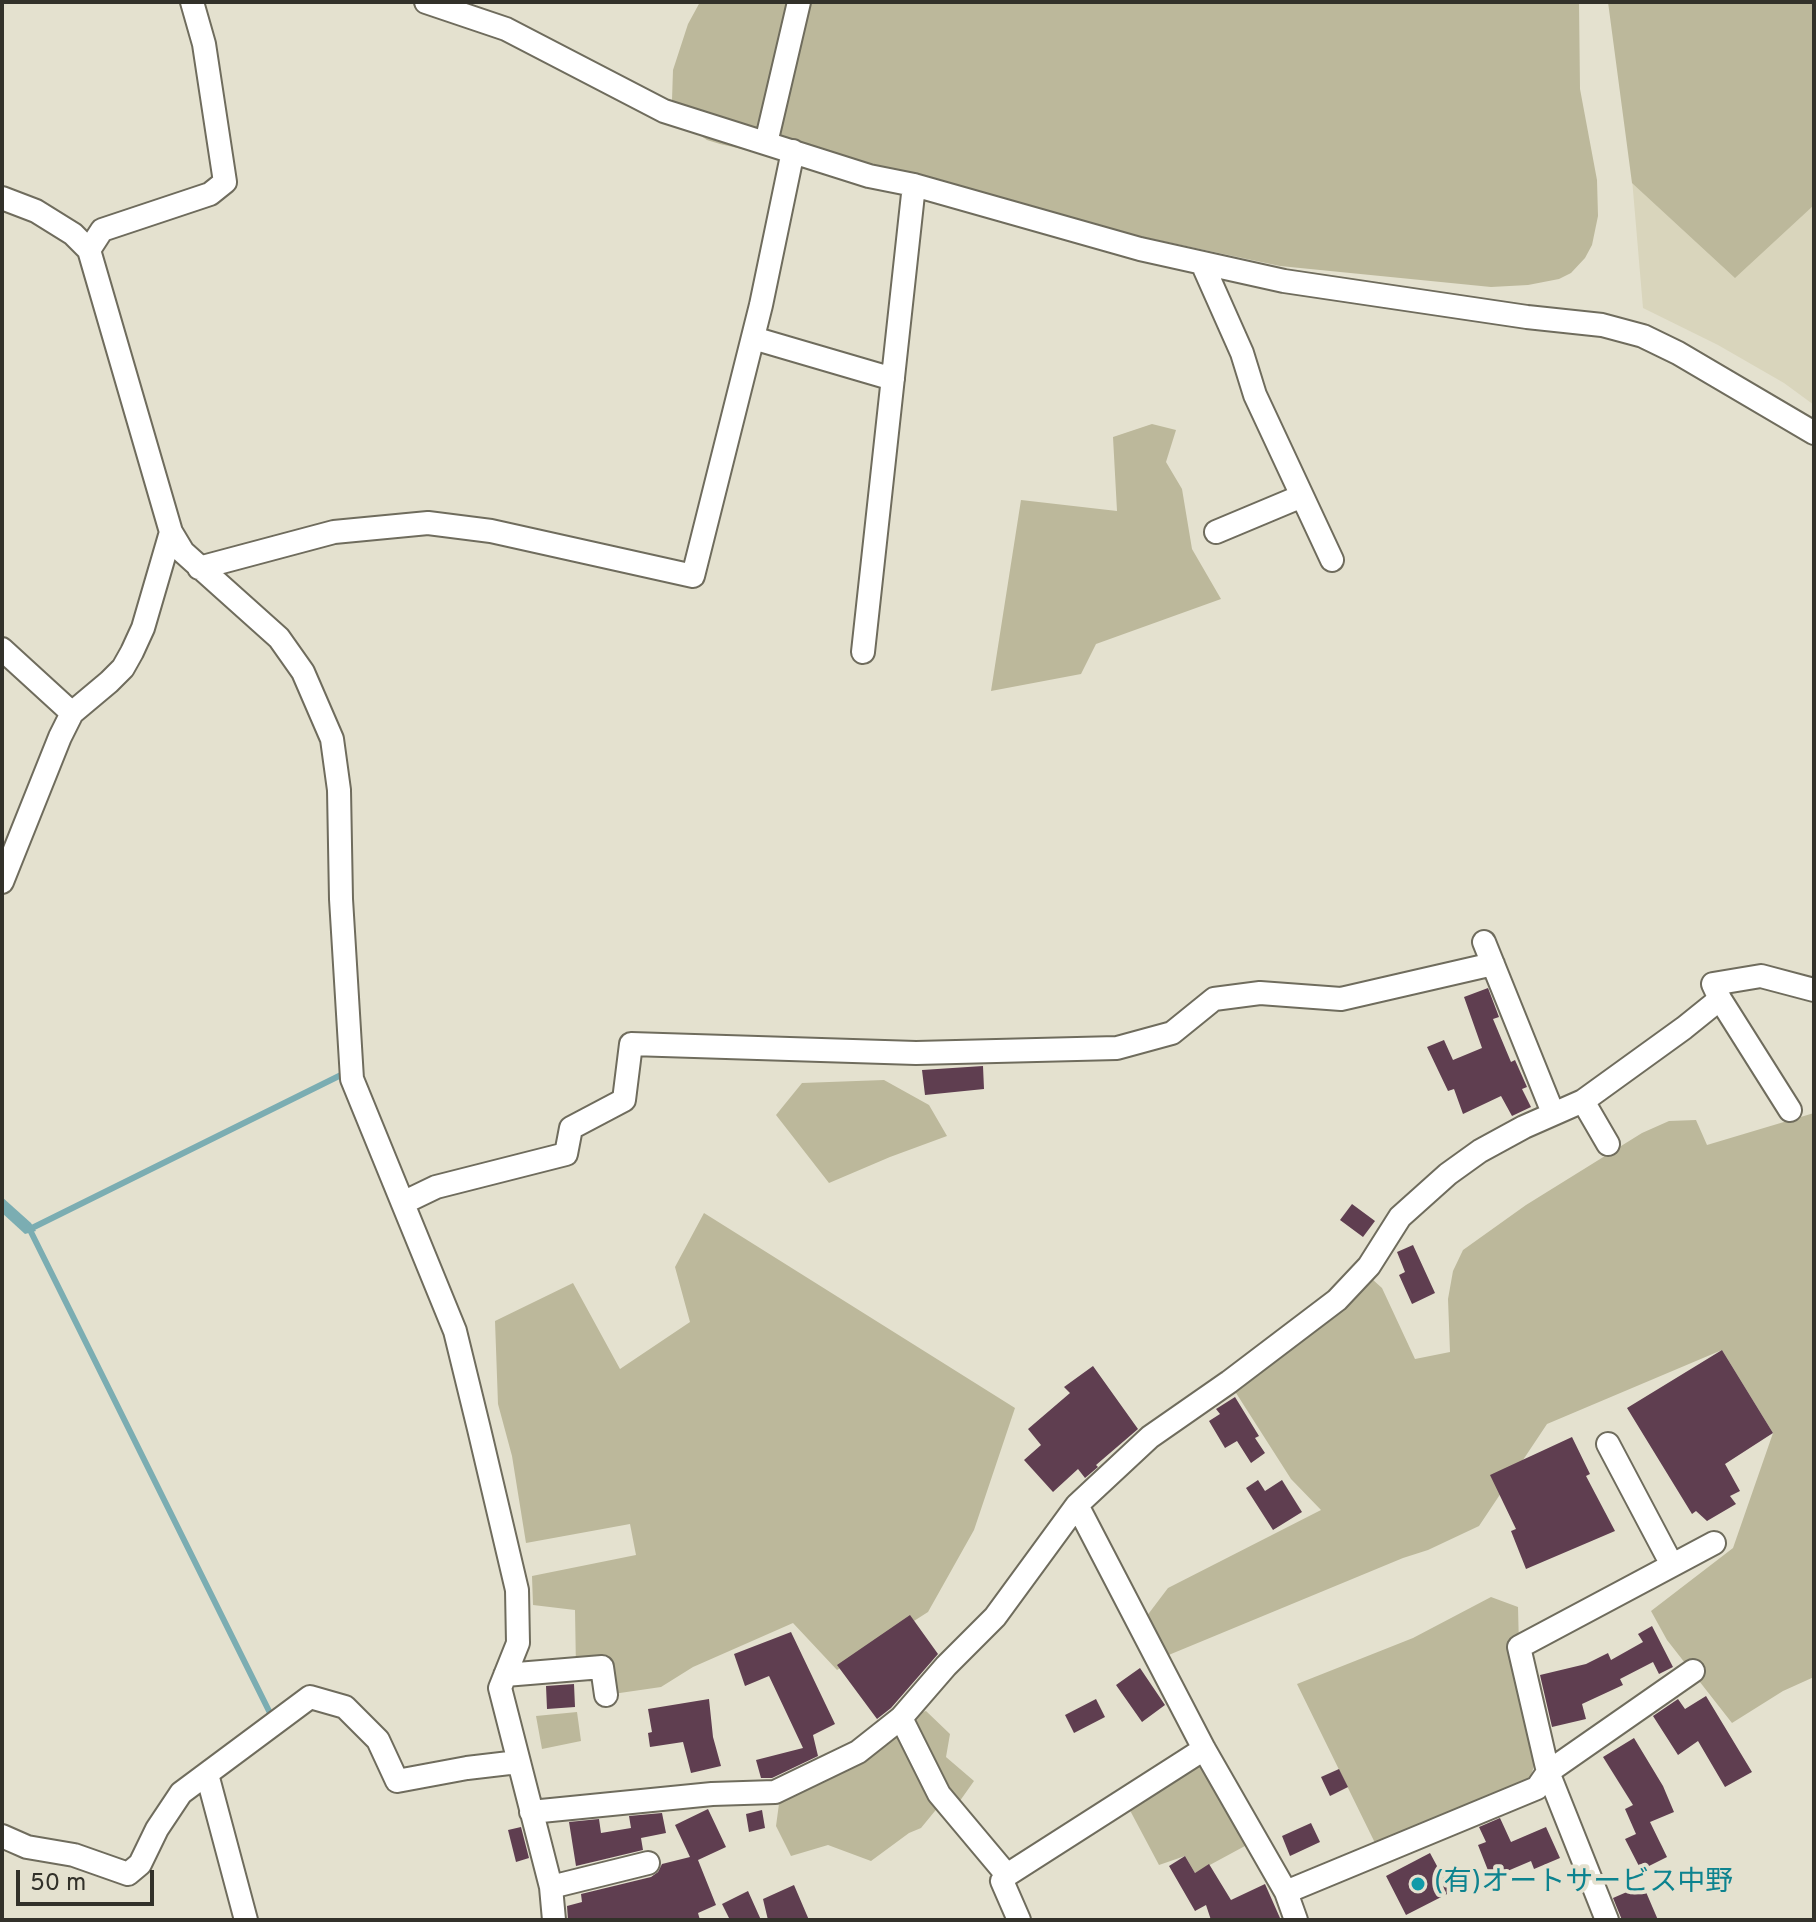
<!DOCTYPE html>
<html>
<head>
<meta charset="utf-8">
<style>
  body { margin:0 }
  #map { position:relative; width:1816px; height:1922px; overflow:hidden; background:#e4e1cf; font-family:Overpass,sans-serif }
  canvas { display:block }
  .frame { position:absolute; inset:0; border:4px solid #32312a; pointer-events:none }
  .scale { position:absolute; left:16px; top:1870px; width:138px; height:36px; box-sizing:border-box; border:4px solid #32312a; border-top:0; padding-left:10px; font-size:24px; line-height:28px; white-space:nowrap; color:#32312a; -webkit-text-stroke:6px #e4e1cf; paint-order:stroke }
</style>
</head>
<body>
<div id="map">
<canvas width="1816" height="1922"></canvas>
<div class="frame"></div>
<div class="scale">50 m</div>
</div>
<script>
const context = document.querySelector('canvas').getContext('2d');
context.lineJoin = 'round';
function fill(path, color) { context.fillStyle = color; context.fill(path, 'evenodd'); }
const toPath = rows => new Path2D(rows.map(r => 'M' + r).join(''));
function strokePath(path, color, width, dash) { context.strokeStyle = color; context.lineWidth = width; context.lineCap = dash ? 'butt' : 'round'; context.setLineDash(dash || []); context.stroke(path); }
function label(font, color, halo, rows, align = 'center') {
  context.font = font + ' Overpass,"Noto Sans JP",sans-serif'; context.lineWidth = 8; context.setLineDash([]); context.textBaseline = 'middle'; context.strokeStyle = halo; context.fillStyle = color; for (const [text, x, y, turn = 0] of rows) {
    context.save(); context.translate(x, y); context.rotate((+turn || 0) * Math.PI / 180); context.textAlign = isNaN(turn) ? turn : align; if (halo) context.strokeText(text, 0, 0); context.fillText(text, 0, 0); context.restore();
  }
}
const built = toPath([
  [1617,2,1814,2,1814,405,1784,383,1718,345,1643,308]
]);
const green = toPath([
  [700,2,1579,2,1580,89,1597,180,1598,216,1592,245,1585,258,1571,273,1559,279,1528,285,1491,287,1280,266,912,188,720,144,707,140,688,127,675,113,672,100,673,70,688,24],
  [1608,2,1814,2,1814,205,1735,278,1632,183],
  [1152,424,1176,430,1166,462,1182,489,1192,549,1221,599,1096,644,1081,674,991,691,1021,500,1117,511,1113,437],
  [884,1080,929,1105,947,1136,890,1157,829,1183,776,1115,802,1083],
  [1814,1113,1814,1677,1783,1691,1732,1723,1667,1640,1651,1611,1733,1548,1773,1433,1722,1350,1547,1424,1479,1526,1428,1550,1403,1558,1159,1659,1140,1625,1168,1588,1321,1510,1291,1479,1229,1382,1337,1300,1372,1279,1382,1288,1415,1359,1450,1352,1448,1299,1453,1271,1463,1250,1526,1205,1642,1133,1669,1121,1696,1120,1707,1145],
  [704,1213,1015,1408,974,1530,928,1612,837,1670,793,1623,693,1667,661,1687,606,1695,602,1667,576,1669,575,1610,533,1605,532,1576,636,1555,630,1524,526,1543,512,1456,498,1404,495,1321,573,1283,620,1369,690,1322,675,1267],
  [1491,1597,1518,1607,1519,1647,1546,1730,1527,1787,1376,1845,1297,1684,1413,1638],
  [926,1711,950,1734,946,1757,974,1781,957,1805,944,1800,921,1828,909,1833,871,1861,828,1845,791,1856,776,1826,781,1789,901,1718],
  [577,1712,581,1741,542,1749,536,1716],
  [1198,1753,1256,1840,1195,1873,1185,1856,1159,1865,1125,1801]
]);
const water = toPath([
  [2,1197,31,1223,36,1231,25,1234,2,1213]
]);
const stream = toPath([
  [29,1228,270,1713],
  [30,1229,341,1075]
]);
const building = toPath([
  [1488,988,1499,1017,1493,1019,1511,1062,1515,1060,1527,1087,1522,1089,1531,1107,1512,1116,1501,1096,1463,1114,1454,1089,1448,1091,1427,1047,1444,1040,1453,1060,1482,1048,1464,997],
  [983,1066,984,1089,925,1095,922,1070],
  [1352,1204,1375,1221,1363,1237,1340,1220],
  [1413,1245,1435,1293,1412,1304,1399,1275,1405,1272,1397,1252],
  [1722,1350,1773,1433,1725,1464,1740,1491,1730,1496,1736,1504,1707,1521,1696,1511,1692,1514,1627,1408],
  [1093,1366,1138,1429,1096,1465,1098,1467,1085,1478,1078,1469,1053,1492,1024,1460,1041,1445,1028,1429,1070,1393,1064,1387],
  [1235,1397,1259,1436,1255,1438,1265,1453,1251,1463,1237,1441,1225,1448,1209,1421,1220,1414,1216,1409],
  [1572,1437,1590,1474,1586,1476,1615,1531,1526,1569,1511,1531,1516,1529,1490,1475],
  [1258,1480,1265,1491,1282,1480,1302,1512,1273,1530,1246,1488],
  [910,1615,938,1654,891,1708,877,1719,837,1665],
  [1652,1626,1673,1667,1659,1674,1653,1662,1620,1679,1623,1685,1582,1704,1586,1719,1552,1727,1540,1675,1586,1664,1608,1653,1611,1660,1643,1642,1638,1634],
  [791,1632,835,1724,813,1735,818,1756,772,1778,761,1778,756,1760,803,1748,769,1676,745,1686,734,1654],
  [1140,1668,1165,1705,1142,1722,1116,1685],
  [574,1684,575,1707,547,1709,546,1686],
  [1706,1696,1752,1772,1725,1787,1698,1741,1678,1755,1653,1716,1678,1699,1685,1709],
  [709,1699,713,1737,721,1766,691,1773,683,1742,650,1747,648,1733,652,1732,648,1709],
  [1096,1699,1105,1717,1074,1733,1065,1715],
  [1634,1738,1663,1786,1674,1812,1650,1822,1667,1857,1641,1870,1625,1839,1636,1834,1625,1809,1633,1805,1603,1757],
  [1339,1769,1348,1787,1330,1796,1321,1777],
  [708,1809,726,1847,698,1860,716,1905,698,1913,700,1920,568,1920,567,1906,582,1902,581,1894,651,1877,658,1872,662,1864,690,1857,675,1825],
  [762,1810,765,1828,749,1832,746,1814],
  [662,1813,666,1833,641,1838,643,1850,576,1866,569,1822,599,1819,601,1833,631,1828,629,1816],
  [1500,1818,1511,1842,1546,1827,1560,1858,1534,1869,1531,1861,1491,1878,1478,1845,1486,1842,1479,1827],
  [1311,1823,1320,1842,1290,1856,1282,1836],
  [521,1827,529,1858,516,1862,508,1830],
  [1430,1853,1451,1892,1406,1915,1386,1876],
  [1185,1856,1195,1873,1209,1864,1231,1900,1265,1884,1280,1918,1211,1920,1206,1905,1195,1911,1169,1866],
  [794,1885,809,1920,768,1920,763,1899],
  [1643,1885,1658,1920,1622,1920,1613,1898],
  [748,1891,761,1920,730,1920,722,1904]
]);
const minor = toPath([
  [426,2,506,29,664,111,869,176,914,185,1140,249,1284,281,1527,317,1602,325,1643,336,1678,353,1814,433],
  [766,143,799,2],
  [2,198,36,211,73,234,89,250,171,532,183,552,279,638,303,672,332,739,339,790,341,899,352,1079,455,1331,479,1429,517,1590,518,1643,500,1688,551,1887,554,1920],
  [89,250,102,230,210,194,225,182,204,44,192,2],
  [1202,263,1242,353,1255,395,1332,560],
  [753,338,893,379],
  [1216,532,1302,496],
  [199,568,334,532,428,523,491,531,693,576,761,305,793,151],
  [2,649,72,713],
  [863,652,914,185],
  [2,882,60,737,72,713,109,682,123,668,132,652,143,628,171,532],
  [1484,942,1553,1113],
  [1720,999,1790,1110],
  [1583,1101,1608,1144],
  [402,1200,409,1200,436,1187,566,1154,571,1128,624,1100,631,1044,916,1053,1117,1048,1172,1033,1214,999,1260,993,1341,999,1493,964],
  [1608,1444,1672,1565],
  [1077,1505,1204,1749,1286,1892,1296,1920],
  [505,1675,602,1667,606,1695],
  [901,1718,939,1794,1007,1875,1002,1881,1019,1920],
  [207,1774,246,1920],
  [531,1812,712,1794,775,1792,858,1752,901,1718,946,1666,995,1617,1077,1505,1150,1437,1229,1382,1337,1300,1369,1266,1400,1217,1448,1174,1480,1151,1524,1127,1583,1101,1684,1028,1720,999,1713,984,1761,976,1814,990],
  [2,1836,27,1847,74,1855,128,1874,140,1864,157,1829,181,1793,310,1697,345,1707,378,1740,397,1781,467,1768,518,1762],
  [1007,1875,1204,1749],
  [551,1887,648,1863],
  [1286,1892,1537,1788,1548,1772,1519,1647,1714,1543],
  [1607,1920,1548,1772,1693,1671]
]);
const markers = [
  [1418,1884,8,"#0f9aa8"]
];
const cultureNames = [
  ["(有)オートサービス中野",1434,1884]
];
fill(built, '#d9d5bc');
fill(green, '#bcb89b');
fill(water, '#7badb2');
strokePath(stream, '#7badb2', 6);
fill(building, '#5f3e50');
strokePath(minor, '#6f6c5d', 26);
strokePath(minor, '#fff', 22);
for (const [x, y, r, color] of markers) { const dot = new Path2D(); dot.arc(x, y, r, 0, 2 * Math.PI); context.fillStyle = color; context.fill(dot); strokePath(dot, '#e4e1cf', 3); }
label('28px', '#0d838f', '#e4e1cf', cultureNames, 'left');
</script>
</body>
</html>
